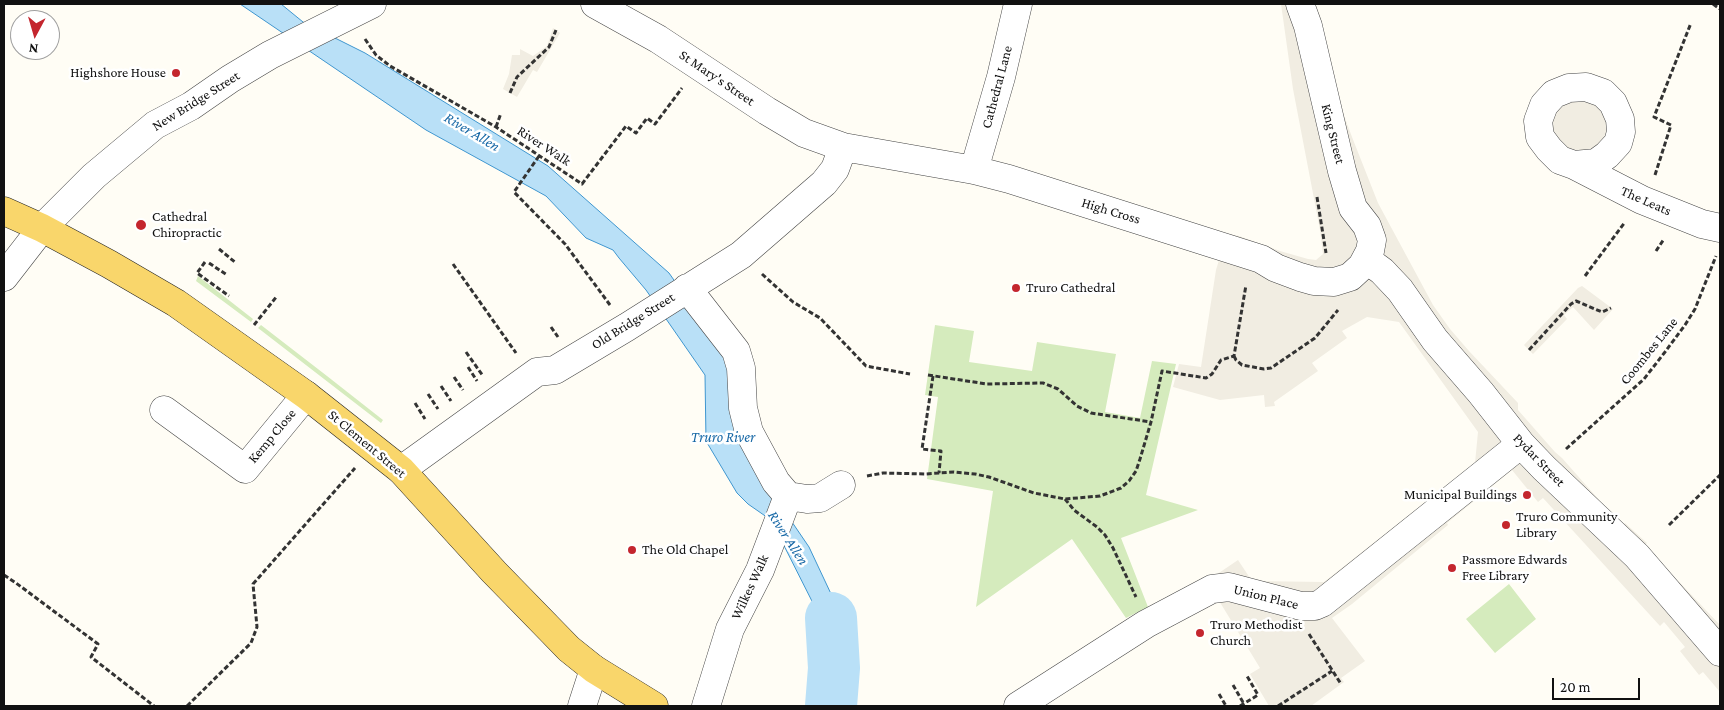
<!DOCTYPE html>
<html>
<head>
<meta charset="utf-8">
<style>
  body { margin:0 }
  #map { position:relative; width:1724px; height:710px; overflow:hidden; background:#fffdf5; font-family:"Crimson Pro",serif }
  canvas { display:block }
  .frame { position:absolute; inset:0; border:5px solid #111; pointer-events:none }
  .north { position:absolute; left:10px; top:10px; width:50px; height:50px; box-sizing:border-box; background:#fff; border:1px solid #a0a0a0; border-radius:50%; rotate:186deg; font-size:14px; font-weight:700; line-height:20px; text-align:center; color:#111 }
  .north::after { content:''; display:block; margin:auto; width:18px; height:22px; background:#c4262e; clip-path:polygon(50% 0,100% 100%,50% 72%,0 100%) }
  .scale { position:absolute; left:1552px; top:678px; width:88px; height:22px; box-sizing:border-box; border:2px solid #111; border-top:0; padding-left:6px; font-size:15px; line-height:18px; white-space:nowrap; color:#111; -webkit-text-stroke:4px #fff; paint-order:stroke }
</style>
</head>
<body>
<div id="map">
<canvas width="1724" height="710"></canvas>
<div class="frame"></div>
<div class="north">N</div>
<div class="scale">20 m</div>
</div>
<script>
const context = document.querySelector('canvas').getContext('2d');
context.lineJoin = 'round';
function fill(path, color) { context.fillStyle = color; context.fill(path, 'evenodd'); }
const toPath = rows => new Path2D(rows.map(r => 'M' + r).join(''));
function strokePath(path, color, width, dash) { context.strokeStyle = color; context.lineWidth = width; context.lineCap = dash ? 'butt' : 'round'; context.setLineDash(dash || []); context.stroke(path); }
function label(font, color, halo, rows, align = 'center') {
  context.font = font + ' "Crimson Pro",serif'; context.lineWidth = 5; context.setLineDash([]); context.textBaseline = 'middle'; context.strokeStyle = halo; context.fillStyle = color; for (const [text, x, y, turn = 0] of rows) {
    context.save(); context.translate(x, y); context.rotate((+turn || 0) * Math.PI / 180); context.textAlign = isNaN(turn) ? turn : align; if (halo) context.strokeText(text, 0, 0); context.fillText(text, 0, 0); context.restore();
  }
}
const green = toPath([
  [198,276,253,319,251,322,196,281],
  [261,325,327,376,383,420,381,423,258,328],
  [935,325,974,331,969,362,1032,371,1037,342,1116,354,1105,412,1140,418,1152,361,1176,364,1146,495,1198,510,1121,538,1148,607,1126,618,1072,539,976,607,993,491,927,479,938,397,925,395],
  [1509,584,1536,619,1495,653,1466,619]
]);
const plaza = toPath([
  [1281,4,1315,4,1336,94,1352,137,1378,203,1433,305,1450,329,1469,351,1518,403,1518,410,1555,452,1562,458,1622,526,1625,523,1647,543,1645,545,1646,547,1720,625,1720,692,1703,672,1699,675,1680,651,1685,647,1664,622,1660,626,1543,498,1538,502,1512,470,1447,523,1448,525,1352,604,1332,618,1365,661,1341,678,1344,682,1311,706,1269,706,1250,674,1260,668,1207,581,1238,560,1252,581,1324,582,1475,463,1478,432,1399,322,1367,317,1342,331,1347,338,1312,363,1318,371,1274,402,1275,406,1265,407,1264,395,1220,400,1173,387,1179,364,1201,367,1216,270,1227,234,1239,236,1280,251,1308,259,1316,260,1323,254,1320,230,1293,89],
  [553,28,560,33,537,72,533,70,517,97,503,89,509,74,512,55,520,55,520,49,533,56,547,46],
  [1574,99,1595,102,1604,110,1609,131,1597,150,1571,153,1553,133,1552,122,1556,112,1564,103],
  [1582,286,1613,309,1594,330,1573,307,1564,315,1567,319,1533,354,1524,345,1578,288]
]);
const water = toPath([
  [240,4,281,4,303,22,365,53,548,166,669,273,737,370,762,478,809,547,840,613,844,666,831,692,830,706,820,706,824,677,823,623,771,520,748,504,737,493,706,441,705,375,646,290,619,258,613,250,586,238,546,196,426,130,240,4]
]);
const river = toPath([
  [831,706,834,668,831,618]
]);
const path = toPath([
  [1713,4,1720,9],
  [365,39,376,55,390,66,496,127,582,184,626,126,636,133,647,118,655,124,682,88],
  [510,93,517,77,549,47,556,30],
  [496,127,501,113],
  [539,156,514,192,565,244,610,305],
  [1655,175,1671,125,1654,117,1691,23],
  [1317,197,1326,253],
  [219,249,236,263],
  [1656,251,1664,239],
  [205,262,197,273,229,296],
  [209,263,227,275],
  [453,264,516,353],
  [762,274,793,302,820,318,866,366,910,374],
  [1585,276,1625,222],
  [254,325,277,296],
  [551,327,558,337],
  [1529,350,1571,304,1576,301,1602,312,1611,308],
  [466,352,483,376],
  [1234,356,1236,360,1242,365,1264,369,1271,368,1315,338,1338,310],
  [468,367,477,381],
  [928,375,987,384,1043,383,1058,389,1077,406,1091,413,1151,422],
  [933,376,922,449,941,451,939,473],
  [454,377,463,390],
  [441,386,451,401],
  [428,394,438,409],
  [415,403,425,419],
  [1566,449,1644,379,1665,352,1685,325,1695,309,1716,256],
  [867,476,883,473,925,474,954,472,975,474,989,477,1034,493,1065,499,1100,496,1121,488,1129,481,1136,471,1140,459,1151,422,1162,371,1206,378,1212,374,1221,360,1234,356,1246,285],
  [1065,499,1074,510,1097,527,1105,535,1113,548,1136,597],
  [1669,525,1720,475],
  [4,575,16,583,98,644,91,657,154,706],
  [1309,634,1341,684],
  [1233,685,1244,704],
  [1219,694,1226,706],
  [187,706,251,643,257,627,253,584,355,468],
  [1240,706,1258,695,1247,676],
  [1278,706,1332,671]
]);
const minor = toPath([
  [595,4,658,39,767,111,804,133,843,147,974,170,1009,179,1261,259,1276,268,1300,277,1314,281,1334,282,1350,277,1362,266,1370,251,1372,240,1367,226,1353,208,1342,171,1308,26,1300,4],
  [1574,165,1596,163,1607,155,1618,143,1621,132,1620,119,1613,103,1603,93,1586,87,1569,88,1554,94,1544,105,1538,121,1540,137,1549,149,1560,160,1574,165,1642,200,1702,224,1720,228],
  [974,170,1001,77,1018,4],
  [1367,260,1382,271,1400,290,1435,340,1481,393,1521,444,1544,468,1637,556,1720,652],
  [4,277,42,228,94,176,155,125,191,106,230,79,270,55,372,4],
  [687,288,736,351,741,368,743,408,749,432,776,482,788,496],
  [164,410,245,469,306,395],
  [401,470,537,372,555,370,627,327,741,255,824,183,835,169,843,147],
  [788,496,807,499,820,498,841,485],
  [582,706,594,669],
  [706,706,730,629,760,570,788,496],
  [1018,706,1146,624,1212,589,1229,587,1301,606,1315,606,1322,603,1521,444]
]);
const major = toPath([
  [4,211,42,228,109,264,176,303,306,395,401,470,494,572,569,649,594,669,654,706]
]);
const markers = [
  [176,73,5,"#c4262e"],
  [141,225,6,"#c4262e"],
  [1016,288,5,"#c4262e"],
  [1527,495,5,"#c4262e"],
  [1506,525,5,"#c4262e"],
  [632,550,5,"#c4262e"],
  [1452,568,5,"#c4262e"],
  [1200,633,5,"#c4262e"]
];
const poiNames = [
  ["Highshore House",166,73,"right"],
  ["Cathedral",152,217],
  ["Chiropractic",152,233],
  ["Truro Cathedral",1026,288],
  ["Municipal Buildings",1517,495,"right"],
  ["Truro Community",1516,517],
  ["Library",1516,533],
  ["The Old Chapel",642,550],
  ["Passmore Edwards",1462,560],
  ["Free Library",1462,576],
  ["Truro Methodist",1210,625],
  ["Church",1210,641]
];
const streetNames = [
  ["St Mary's Street",717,78,34],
  ["Cathedral Lane",997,87,-75],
  ["New Bridge Street",196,101,-32],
  ["King Street",1333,134,76],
  ["River Walk",544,146,33],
  ["The Leats",1646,201,24],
  ["High Cross",1111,211,17],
  ["Old Bridge Street",633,321,-32],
  ["Coombes Lane",1649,351,-51],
  ["Kemp Close",272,436,-50],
  ["St Clement Street",367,444,40],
  ["Pydar Street",1539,460,46],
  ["Wilkes Walk",750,587,-65],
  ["Union Place",1266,597,14]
];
const waterNames = [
  ["River Allen",472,132,31],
  ["Truro River",723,437],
  ["River Allen",788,538,57]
];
fill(green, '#d5ebbd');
fill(plaza, '#f1ede2');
fill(water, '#b9e0f7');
strokePath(water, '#3f96cf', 1);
strokePath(river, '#b9e0f7', 52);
strokePath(minor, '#444', 29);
strokePath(major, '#222', 29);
strokePath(path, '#333', 3, [5, 2.5]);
strokePath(minor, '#fff', 28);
strokePath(major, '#f9d66b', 28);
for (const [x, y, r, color] of markers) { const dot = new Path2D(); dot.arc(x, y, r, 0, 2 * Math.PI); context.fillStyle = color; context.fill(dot); strokePath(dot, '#fff', 2); }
label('14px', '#111', '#fff', poiNames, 'left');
label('14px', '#111', '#fff', streetNames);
label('italic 15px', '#1768a6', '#fff', waterNames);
</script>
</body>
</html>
